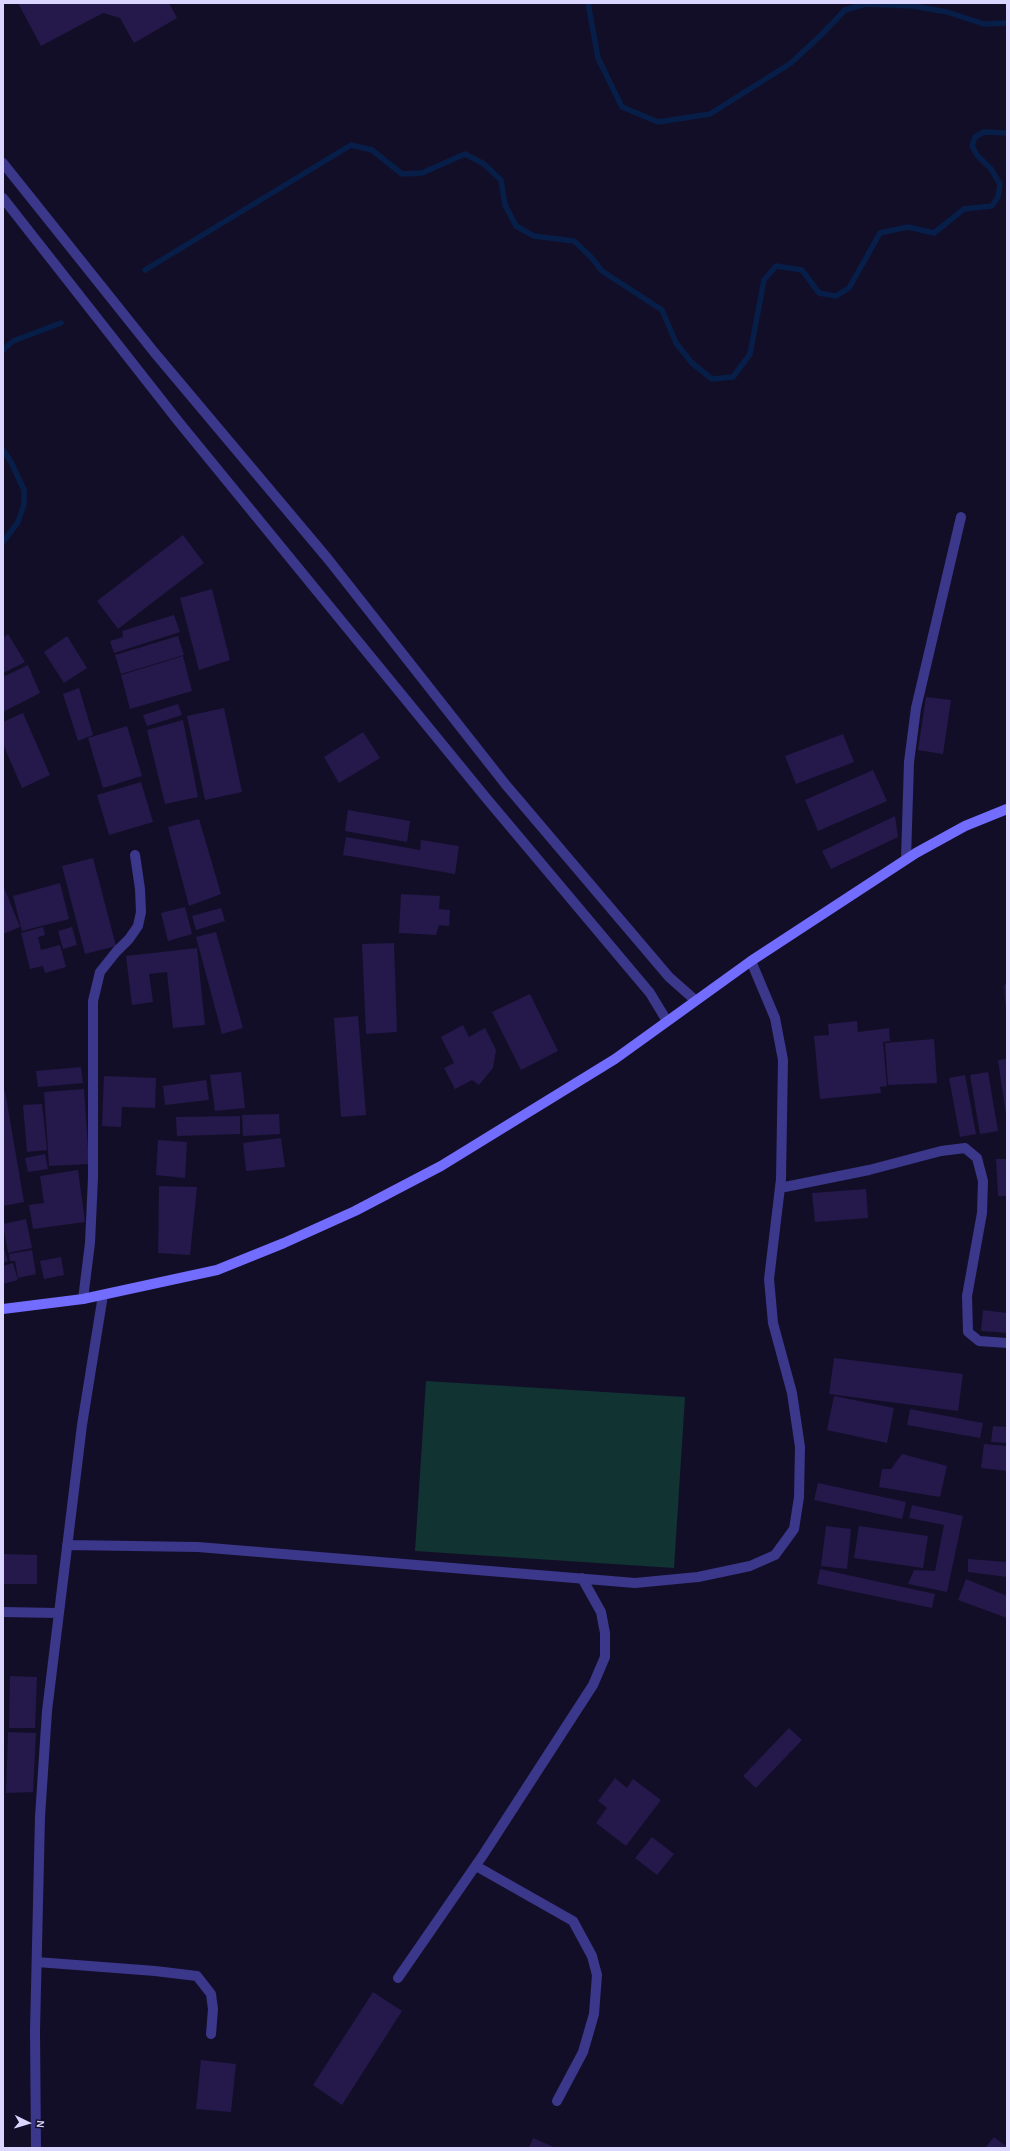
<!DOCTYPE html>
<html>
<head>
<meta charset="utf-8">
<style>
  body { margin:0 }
  #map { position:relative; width:1010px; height:2151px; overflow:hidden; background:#130e28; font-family:"Alegreya Sans",sans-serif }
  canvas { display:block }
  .frame { position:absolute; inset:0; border:4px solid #dbd6ff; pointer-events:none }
  .north { position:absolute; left:8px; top:2103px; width:40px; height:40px; -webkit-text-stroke:3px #130e28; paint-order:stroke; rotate:95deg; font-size:11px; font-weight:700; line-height:16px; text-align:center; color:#dbd6ff }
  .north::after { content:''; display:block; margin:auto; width:14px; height:18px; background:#dbd6ff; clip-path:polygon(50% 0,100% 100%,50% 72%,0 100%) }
</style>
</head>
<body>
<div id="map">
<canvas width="1010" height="2151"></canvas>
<div class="frame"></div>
<div class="north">N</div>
</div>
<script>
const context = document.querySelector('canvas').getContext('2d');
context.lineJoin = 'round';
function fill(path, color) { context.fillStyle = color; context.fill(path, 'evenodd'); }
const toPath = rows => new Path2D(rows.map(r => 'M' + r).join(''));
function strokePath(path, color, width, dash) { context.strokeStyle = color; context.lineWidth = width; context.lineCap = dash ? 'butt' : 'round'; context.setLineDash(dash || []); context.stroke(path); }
const green = toPath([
  [426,1381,685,1397,674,1568,415,1551]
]);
const stream = toPath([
  [588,3,598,58,622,107,658,122,710,114,791,63,821,35,845,10,865,4,913,6,947,12,984,24,1007,23],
  [145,270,351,145,372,150,402,174,422,173,465,154,484,164,501,180,505,205,516,226,534,236,574,241,591,257,602,271,662,310,676,343,692,363,712,379,733,377,750,354,764,280,776,266,802,270,819,293,836,296,849,288,880,233,908,227,934,233,964,209,992,206,998,197,1000,184,991,169,977,155,972,146,975,137,984,132,1007,133],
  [3,350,13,341,61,323],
  [3,450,11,462,24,490,24,504,18,522,3,542]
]);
const building = toPath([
  [18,3,169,3,177,18,134,43,120,18,103,13,41,46],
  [183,535,204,563,118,629,97,601],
  [212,589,230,660,199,670,180,598],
  [174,615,180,632,114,653,110,641,123,637,122,631],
  [8,634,25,662,3,673,3,638],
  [67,636,87,668,64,683,44,652],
  [178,636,184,655,121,674,115,655],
  [183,656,192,691,130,709,121,675],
  [28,665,40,693,3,712,3,677],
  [79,688,93,735,78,741,63,694],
  [926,697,951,700,943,754,918,750],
  [178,704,182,715,147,726,143,715],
  [224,708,242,792,205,800,187,716],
  [23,713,50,775,22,788,3,744,3,722],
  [183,720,198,797,165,804,147,730],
  [127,726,142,776,103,788,88,738],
  [363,732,380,758,339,783,324,757],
  [843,734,854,762,796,784,785,756],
  [873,770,887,801,818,831,805,800],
  [141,782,153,822,109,835,97,795],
  [348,810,410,821,407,842,345,831],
  [895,816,898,837,831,869,822,851],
  [199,819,221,894,189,906,168,827],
  [346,837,420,850,421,840,459,846,455,874,343,855],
  [93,858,116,946,85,954,62,866],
  [60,883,69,919,22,931,13,896],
  [3,885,20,927,3,934],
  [401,894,440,896,439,909,450,910,449,926,439,925,436,935,399,933],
  [185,907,192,934,168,941,161,913],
  [221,908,225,921,196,930,192,916],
  [43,927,45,935,38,937,41,950,60,945,66,967,45,973,43,966,30,969,21,933],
  [72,927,77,945,63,949,58,931],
  [216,932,243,1028,222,1034,196,937],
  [394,943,397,1032,366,1034,362,944],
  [197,948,205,1025,173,1028,167,972,149,974,153,1002,132,1005,126,956],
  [1007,984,1007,1011,1006,1011,1004,985],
  [530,994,558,1051,521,1070,492,1012],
  [358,1016,366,1115,341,1117,334,1018],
  [857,1021,858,1032,889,1028,890,1041,883,1042,887,1086,880,1087,881,1093,820,1099,814,1036,829,1035,828,1024],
  [463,1025,469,1037,485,1028,496,1050,493,1068,479,1085,472,1080,455,1089,444,1068,454,1063,441,1037],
  [934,1039,937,1083,888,1085,885,1043],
  [1007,1059,1007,1115,1006,1115,998,1060],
  [81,1067,83,1083,38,1087,36,1071],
  [241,1072,245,1108,215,1111,210,1075],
  [988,1072,998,1131,980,1134,970,1075],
  [965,1075,976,1134,960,1137,949,1078],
  [104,1076,156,1078,155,1108,122,1107,121,1127,102,1126],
  [206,1080,209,1100,165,1105,163,1086],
  [84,1089,89,1164,49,1166,44,1092],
  [5,1091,24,1202,3,1206,3,1092],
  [42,1104,47,1150,27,1152,23,1105],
  [279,1114,280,1134,243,1136,242,1115],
  [240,1116,240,1134,177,1136,176,1117],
  [281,1138,285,1167,246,1171,243,1143],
  [158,1140,187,1142,185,1178,156,1175],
  [45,1154,48,1169,28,1172,25,1158],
  [996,1159,1007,1159,1007,1196,998,1196],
  [78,1170,85,1222,33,1229,29,1205,44,1203,40,1176],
  [159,1186,197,1187,190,1255,158,1253],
  [866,1189,868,1218,815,1222,812,1193],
  [26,1219,32,1248,8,1253,3,1224],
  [3,1246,8,1261,3,1263],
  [32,1250,36,1274,18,1278,15,1261,10,1261,9,1254],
  [61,1257,64,1275,44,1279,40,1261],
  [13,1263,18,1280,3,1284,3,1266],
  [983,1310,1007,1313,1007,1333,981,1331],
  [834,1358,963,1374,958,1411,829,1394],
  [834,1396,894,1408,887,1443,827,1430],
  [910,1409,983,1423,980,1438,907,1425],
  [993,1426,1007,1427,1007,1443,991,1442],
  [984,1444,1007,1446,1007,1471,981,1468],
  [902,1454,947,1466,940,1497,879,1487,882,1469,891,1469],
  [818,1483,906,1502,902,1519,814,1500],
  [912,1505,963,1516,947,1592,908,1584,914,1570,935,1571,944,1525,909,1518],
  [826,1526,851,1529,847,1569,821,1566],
  [859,1526,928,1536,923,1568,854,1558],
  [3,1554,37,1555,37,1584,3,1584],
  [968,1559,1007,1562,1007,1577,968,1572],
  [820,1569,935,1594,932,1608,817,1584],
  [966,1579,1007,1596,1007,1618,958,1600],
  [10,1676,37,1677,35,1728,9,1728],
  [789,1728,802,1740,756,1788,743,1776],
  [8,1732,36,1733,33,1792,6,1793],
  [615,1778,627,1788,633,1779,661,1800,626,1846,596,1823,607,1808,598,1801],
  [652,1837,674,1854,657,1875,635,1858],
  [373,1992,402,2011,342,2105,313,2085],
  [201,2060,236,2064,231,2112,196,2109],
  [994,2137,1007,2147,1007,2148,985,2148],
  [533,2138,556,2148,529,2148]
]);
const minor = toPath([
  [3,163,154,352,328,559,506,785,669,977,695,1000],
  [3,198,178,421,487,799,650,993,667,1021],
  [906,859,909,762,916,708,961,517],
  [780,1188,869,1170,941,1151,965,1148,977,1158,983,1181,982,1213,967,1296,968,1332,979,1341,1007,1343],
  [83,1299,90,1243,93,1178,93,1001,100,972,116,952,129,939,138,926,141,912,140,889,135,855],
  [67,1545,198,1547,635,1583,698,1577,750,1566,775,1555,794,1529,799,1497,800,1447,792,1393,773,1323,769,1279,781,1179,783,1060,775,1018,751,961],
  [3,1612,58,1613],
  [476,1866,573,1921,592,1956,597,1975,594,2014,583,2052,557,2101],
  [37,1962,155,1971,197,1976,211,1994,213,2009,211,2034],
  [398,1978,483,1855,593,1685,605,1657,605,1633,601,1612,582,1578],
  [36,2148,35,2031,40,1817,47,1711,82,1425,103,1295]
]);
const secondary = toPath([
  [3,1309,83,1299,217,1270,284,1243,355,1211,441,1166,615,1059,751,961,916,853,965,826,1007,809]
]);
fill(green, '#113332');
strokePath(stream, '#071e48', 5.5);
fill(building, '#24194a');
strokePath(minor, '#3b378a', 10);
strokePath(secondary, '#726dff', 10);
</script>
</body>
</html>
